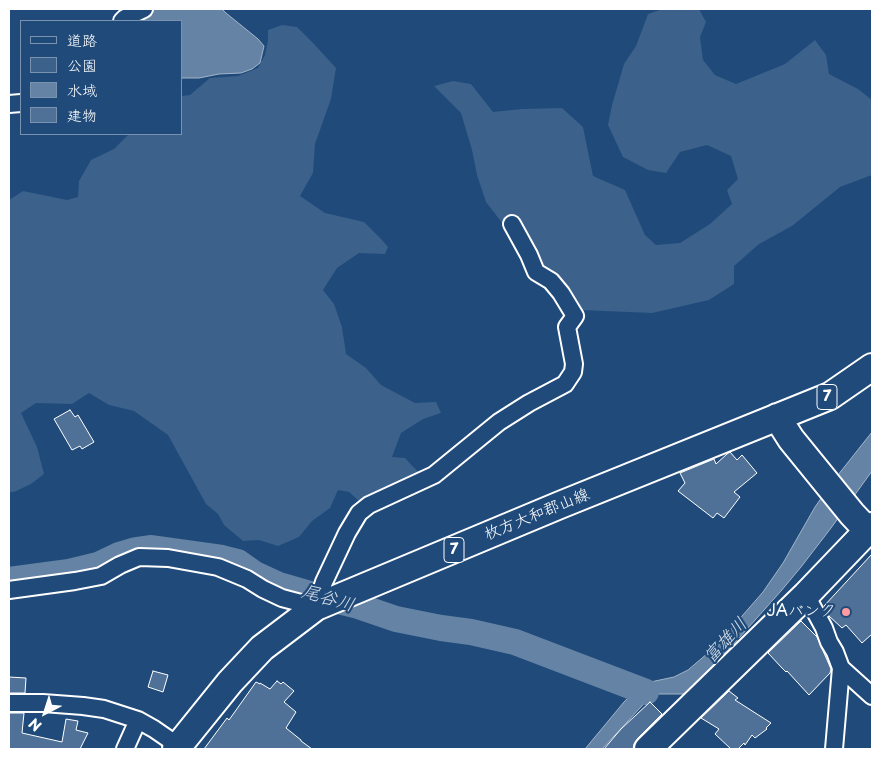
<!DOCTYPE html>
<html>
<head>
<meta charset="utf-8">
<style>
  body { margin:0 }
  #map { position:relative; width:881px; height:758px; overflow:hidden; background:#1f4a7a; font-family:"Playpen Sans","Klee One",sans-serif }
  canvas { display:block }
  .frame { position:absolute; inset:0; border:10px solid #fff; pointer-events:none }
  .legend { position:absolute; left:20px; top:20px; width:162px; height:115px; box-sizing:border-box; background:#1f4a7a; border:1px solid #7992af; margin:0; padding:6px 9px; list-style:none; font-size:15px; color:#fff }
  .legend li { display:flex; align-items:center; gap:10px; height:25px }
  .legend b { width:25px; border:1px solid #7992af }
  .north { position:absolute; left:20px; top:688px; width:50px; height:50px; -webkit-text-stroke:4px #1f4a7a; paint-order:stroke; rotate:220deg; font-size:14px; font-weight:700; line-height:20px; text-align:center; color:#fff }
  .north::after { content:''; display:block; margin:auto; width:18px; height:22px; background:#fff; clip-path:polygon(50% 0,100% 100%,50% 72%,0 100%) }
</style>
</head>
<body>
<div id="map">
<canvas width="881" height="758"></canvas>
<div class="frame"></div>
<ul class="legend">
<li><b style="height:6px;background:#1f4a7a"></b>道路</li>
<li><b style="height:14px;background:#3c618b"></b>公園</li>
<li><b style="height:14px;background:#6583a4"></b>水域</li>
<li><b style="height:14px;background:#507197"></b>建物</li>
</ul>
<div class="north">N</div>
</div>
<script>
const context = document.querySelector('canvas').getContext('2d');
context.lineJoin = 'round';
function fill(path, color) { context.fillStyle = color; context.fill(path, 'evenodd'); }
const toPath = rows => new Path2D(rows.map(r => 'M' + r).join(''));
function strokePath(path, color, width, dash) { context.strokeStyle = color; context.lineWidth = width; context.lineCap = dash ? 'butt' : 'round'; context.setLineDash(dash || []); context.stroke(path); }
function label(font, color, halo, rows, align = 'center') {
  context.font = font + ' "Playpen Sans","Klee One",sans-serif'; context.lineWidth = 4.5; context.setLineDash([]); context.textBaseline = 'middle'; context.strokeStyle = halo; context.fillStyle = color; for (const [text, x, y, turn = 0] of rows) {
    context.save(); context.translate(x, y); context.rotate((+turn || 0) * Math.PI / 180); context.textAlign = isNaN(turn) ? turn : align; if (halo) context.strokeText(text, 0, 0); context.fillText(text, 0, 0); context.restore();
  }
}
const green = toPath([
  [663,9,699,9,706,22,700,37,703,60,715,75,736,84,785,64,815,40,826,55,829,74,858,89,872,100,872,175,840,187,792,226,759,244,734,266,734,284,709,300,652,313,580,310,540,269,528,239,503,224,486,202,477,175,472,150,461,113,434,86,453,81,471,84,493,112,522,109,562,108,583,127,593,176,625,190,645,235,656,245,680,243,710,224,732,204,727,190,738,179,731,156,707,145,680,152,666,173,648,170,623,157,608,125,612,105,624,64,636,46,648,14],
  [282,25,297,27,314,44,336,68,331,99,315,144,313,173,300,196,325,213,364,222,382,240,388,247,385,254,359,253,337,268,323,290,334,304,342,327,346,354,366,368,381,385,415,403,436,402,441,413,423,419,401,433,392,457,405,458,421,475,360,502,349,492,338,490,330,508,312,521,299,537,278,546,259,540,243,541,224,525,218,514,206,504,168,435,134,411,109,405,89,393,72,404,36,403,21,413,37,447,44,474,31,484,14,492,9,492,9,200,23,191,67,200,78,197,79,181,91,160,114,149,129,134,181,134,181,96,190,95,210,78,238,76,258,68,265,55,268,41,268,30]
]);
const water = toPath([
  [150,9,222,9,226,13,258,39,264,46,260,63,252,69,241,73,219,74,199,78,181,78,181,21,128,21,150,9],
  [872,432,872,471,831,528,801,567,781,591,689,694,653,694,602,749,585,749,624,702,641,684,674,677,688,670,715,647,763,592,783,563,815,507,834,480,872,432]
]);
const river = toPath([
  [9,580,69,572,98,565,119,555,136,550,150,548,222,558,238,562,255,574,279,585,310,594,355,605,396,619,441,628,471,632,515,642,646,692]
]);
const building = toPath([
  [70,410,75,417,78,415,94,442,82,449,80,446,72,450,54,419,70,410],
  [730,452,737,460,742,455,757,473,734,492,740,497,724,518,717,513,713,518,678,491,685,483,680,473,714,459,716,464,727,454,730,452],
  [872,554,872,634,862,643,846,625,842,628,829,616,824,606,872,554],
  [801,621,817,637,831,669,830,673,809,695,787,671,786,672,782,668,768,653,801,621],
  [153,671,168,675,163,692,148,687,153,671],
  [9,677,26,678,25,693,9,693,9,677],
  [277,681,281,684,283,682,294,691,284,702,296,712,286,728,301,740,301,741,312,749,204,749,227,718,229,720,256,682,260,684,260,683,270,689,277,681],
  [729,691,738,698,735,700,771,723,766,728,767,729,755,738,752,735,745,745,744,743,738,749,731,749,715,734,719,729,701,718,729,691],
  [650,702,662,714,638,738,634,744,633,749,604,749,621,729,650,702],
  [9,713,24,713,22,733,62,742,66,719,78,721,76,730,88,733,80,749,9,749,9,713]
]);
const street = toPath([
  [122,21,125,18,144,9],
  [9,104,21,103],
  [9,590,75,581,101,576,120,565,139,557,168,558,218,567,247,579,263,589,282,598,316,607,324,582,347,533,359,513,369,505,434,475,499,422,529,403,565,384,573,372,574,364,567,327,575,316,561,293,551,281,536,272,529,255,512,224],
  [806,595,824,628,829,642,835,652,841,668,834,749],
  [841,668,872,696],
  [9,703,43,703,83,706,104,709,138,720,154,729,183,749],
  [125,749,138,720]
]);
const primary = toPath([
  [777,417,791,439,852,514,868,531],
  [176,749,230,682,262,648,316,607,560,505,830,396,872,367],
  [648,749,806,595,872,526]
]);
const markers = [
  [846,612,5,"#ff9aa2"]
];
const shields = [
  [827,397,20],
  [454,550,20]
];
const shieldNames = [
  ["7",827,397],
  ["7",454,550]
];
const streetNames = [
  ["枚方大和郡山線",537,515,-22]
];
const poiNames = [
  ["JAバンク",836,612]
];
const waterNames = [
  ["尾谷川",328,599,16],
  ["富雄川",726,641,-47]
];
fill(green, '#3c618b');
fill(water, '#6583a4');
strokePath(water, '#a3b5c8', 1);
strokePath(river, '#6583a4', 26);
fill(building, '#507197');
strokePath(building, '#fff', 1);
strokePath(street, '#fff', 20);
strokePath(primary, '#fff', 30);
strokePath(street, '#1f4a7a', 16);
strokePath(primary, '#1f4a7a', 26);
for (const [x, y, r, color] of markers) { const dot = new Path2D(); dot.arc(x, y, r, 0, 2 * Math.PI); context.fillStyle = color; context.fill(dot); strokePath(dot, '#1f4a7a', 2); }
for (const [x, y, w] of shields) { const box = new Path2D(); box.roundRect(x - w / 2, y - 12.5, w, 25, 4); context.fillStyle = '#1f4a7a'; context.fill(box); strokePath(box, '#fff', 1); }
label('bold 15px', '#fff', null, shieldNames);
label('16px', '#fff', '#1f4a7a', streetNames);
label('16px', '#fff', '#1f4a7a', poiNames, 'right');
label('italic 18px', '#d8e0e8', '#1f4a7a', waterNames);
</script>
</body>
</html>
